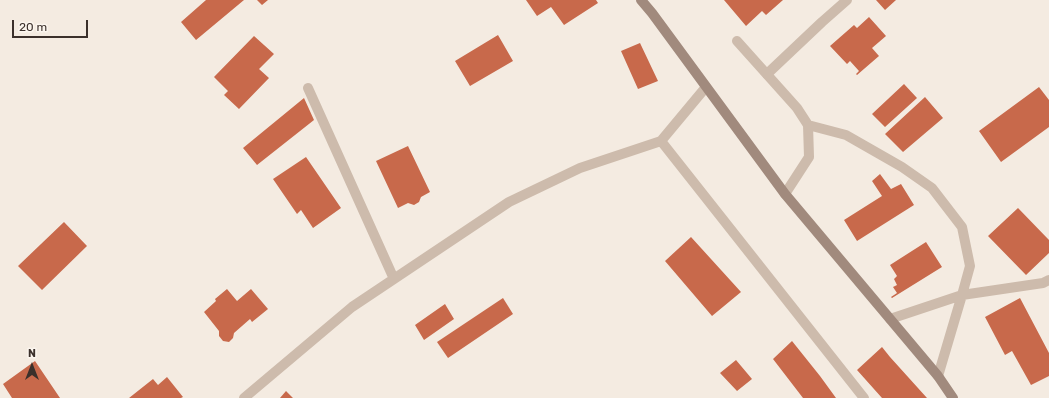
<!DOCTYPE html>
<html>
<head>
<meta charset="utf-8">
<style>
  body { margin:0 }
  #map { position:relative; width:1049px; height:398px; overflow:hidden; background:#f4ebe1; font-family:Rubik,sans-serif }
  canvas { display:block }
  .north { position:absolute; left:12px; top:346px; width:40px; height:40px; -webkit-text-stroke:3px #fbf5ee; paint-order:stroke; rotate:0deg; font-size:11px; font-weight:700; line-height:16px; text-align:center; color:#3b302b }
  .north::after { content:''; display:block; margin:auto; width:14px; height:18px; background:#3b302b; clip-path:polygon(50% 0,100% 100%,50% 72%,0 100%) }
  .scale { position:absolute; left:12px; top:20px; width:76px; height:18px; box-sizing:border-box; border:2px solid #3b302b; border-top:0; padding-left:5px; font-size:12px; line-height:14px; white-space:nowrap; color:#3b302b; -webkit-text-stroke:3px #fbf5ee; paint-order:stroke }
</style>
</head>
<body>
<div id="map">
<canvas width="1049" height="398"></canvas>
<div class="north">N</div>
<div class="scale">20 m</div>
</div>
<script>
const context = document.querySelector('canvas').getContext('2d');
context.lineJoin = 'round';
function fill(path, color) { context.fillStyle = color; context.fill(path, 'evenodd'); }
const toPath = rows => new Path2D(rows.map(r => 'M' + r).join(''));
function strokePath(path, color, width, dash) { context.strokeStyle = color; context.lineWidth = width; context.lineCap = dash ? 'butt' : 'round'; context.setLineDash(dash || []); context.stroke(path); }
const building = toPath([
  [206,0,244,0,196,40,181,22],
  [257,0,268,0,262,5],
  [526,0,596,0,598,3,564,25,551,7,537,16],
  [724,0,783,0,766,15,762,11,746,26],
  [876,0,896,0,885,10],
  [869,17,886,36,872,48,879,56,857,75,856,74,859,71,850,61,847,64,830,46,854,25,857,28],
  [498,35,513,61,470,86,455,61],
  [254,36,274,54,259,69,269,78,239,109,224,95,228,91,214,77],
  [640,43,658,81,638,89,621,51],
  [904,84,917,98,885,127,872,114],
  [1039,87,1049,100,1049,127,1001,162,979,131],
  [925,97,943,118,903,152,885,134],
  [304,98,314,120,257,165,243,148],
  [408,146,430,192,421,197,419,202,414,205,408,203,398,208,376,161],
  [306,157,341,208,313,228,301,210,297,214,273,179],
  [880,174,891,189,901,184,914,205,857,241,844,220,882,196,872,181],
  [1018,208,1049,240,1049,253,1026,275,988,236],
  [64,222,87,246,42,290,18,266],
  [691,237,741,292,712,316,665,261],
  [926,242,942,267,892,298,891,297,897,293,893,287,897,285,894,279,897,276,890,265],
  [227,289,237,301,251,289,268,309,252,322,250,319,234,333,233,338,229,342,223,341,219,336,219,331,204,312,216,301,215,299],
  [503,298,513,314,448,358,437,342],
  [1020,298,1049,353,1049,376,1031,385,1012,351,1005,355,985,317],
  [445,304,454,319,424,340,415,325],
  [792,341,820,376,836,398,803,398,773,359],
  [882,347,890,357,927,398,882,398,857,370],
  [736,360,752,379,737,391,720,373],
  [35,361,60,398,12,398,3,384],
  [167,377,183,397,181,398,129,398,153,379,158,385],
  [286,391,293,398,280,398]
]);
const lane = toPath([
  [767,74,822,22,847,0]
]);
const street = toPath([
  [737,41,797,108,808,125,809,157,785,194],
  [308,88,394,279],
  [808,125,846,135,902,167,932,188,962,227,970,266,962,295,890,319],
  [661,141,864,398],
  [938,376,962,295,1043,283,1049,280],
  [244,398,352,307,509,202,580,168,661,141,706,87]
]);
const secondary = toPath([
  [641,0,652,13,785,194,938,376,953,398]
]);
fill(building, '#c8694b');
strokePath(lane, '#cdbbac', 10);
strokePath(street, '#cdbbac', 10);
strokePath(secondary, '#a18a7d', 10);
</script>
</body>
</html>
